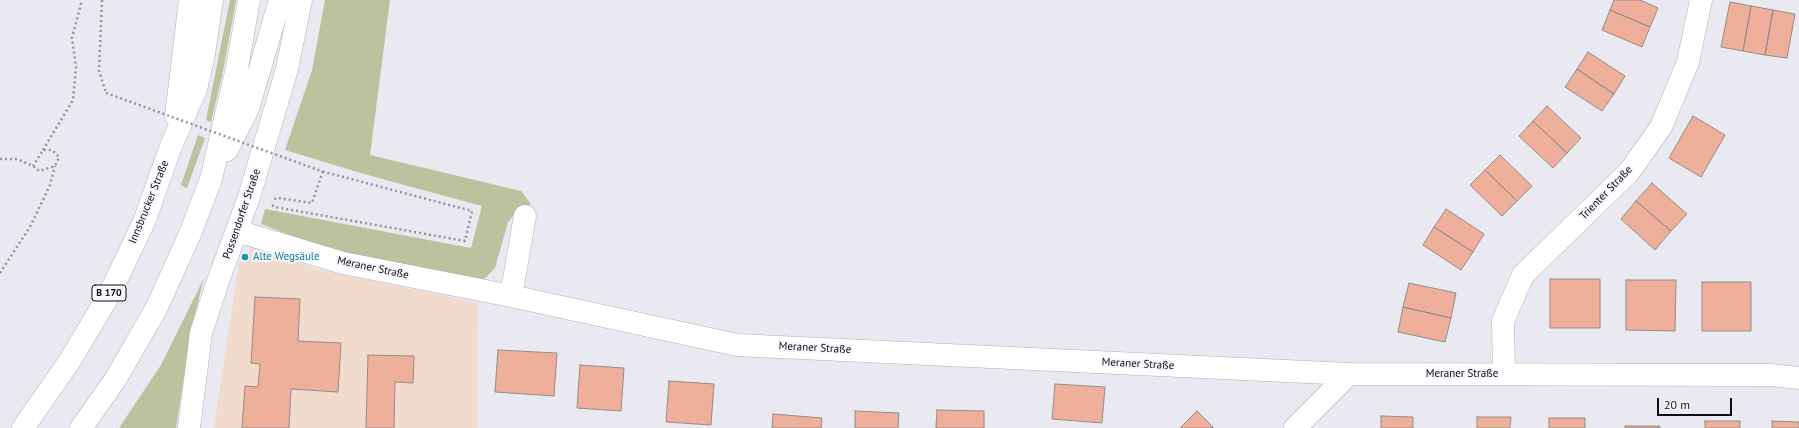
<!DOCTYPE html>
<html>
<head>
<meta charset="utf-8">
<style>
  body { margin:0 }
  #map { position:relative; width:1799px; height:428px; overflow:hidden; background:#eae8f0; font-family:"PT Sans",sans-serif }
  canvas { display:block }
  .scale { position:absolute; left:1657px; top:398px; width:75px; height:18px; box-sizing:border-box; border:2px solid #0d0d0f; border-top:0; padding-left:5px; font-size:12px; line-height:14px; white-space:nowrap; color:#0d0d0f; -webkit-text-stroke:3px #f7f5fd; paint-order:stroke }
</style>
</head>
<body>
<div id="map">
<canvas width="1799" height="428"></canvas>
<div class="scale">20 m</div>
</div>
<script>
const context = document.querySelector('canvas').getContext('2d');
context.lineJoin = 'round';
function fill(path, color) { context.fillStyle = color; context.fill(path, 'evenodd'); }
const toPath = rows => new Path2D(rows.map(r => 'M' + r).join(''));
function strokePath(path, color, width, dash) { context.strokeStyle = color; context.lineWidth = width; context.lineCap = dash ? 'butt' : 'round'; context.setLineDash(dash || []); context.stroke(path); }
function label(font, color, halo, rows, align = 'center') {
  context.font = font + ' "PT Sans",sans-serif'; context.lineWidth = 4; context.setLineDash([]); context.textBaseline = 'middle'; context.strokeStyle = halo; context.fillStyle = color; for (const [text, x, y, turn = 0] of rows) {
    context.save(); context.translate(x, y); context.rotate((+turn || 0) * Math.PI / 180); context.textAlign = isNaN(turn) ? turn : align; if (halo) context.strokeText(text, 0, 0); context.fillText(text, 0, 0); context.restore();
  }
}
const commercial = toPath([
  [251,246,317,269,478,303,477,428,214,428,239,262,247,263]
]);
const green = toPath([
  [230,0,236,0,234,12,222,76,211,122,206,120],
  [325,0,390,0,370,155,521,191,531,204,519,209,508,222,495,268,485,278,473,282,378,261,305,241,261,224,265,209,471,248,482,206,364,174,285,150,312,70],
  [198,135,205,138,187,188,181,185],
  [204,278,192,326,176,428,119,428,161,365]
]);
const building = toPath([
  [1614,0,1640,0,1658,8,1650,27,1610,10,1614,0],
  [1730,2,1751,6,1743,51,1721,47,1730,2],
  [1751,6,1773,10,1765,55,1743,51,1751,6],
  [1610,10,1650,27,1642,47,1602,30,1610,10],
  [1773,10,1795,14,1787,58,1765,55,1773,10],
  [1588,52,1625,76,1614,94,1577,69,1588,52],
  [1577,69,1614,94,1602,111,1565,87,1577,69],
  [1547,106,1581,138,1567,153,1533,121,1547,106],
  [1693,116,1725,135,1701,177,1669,158,1693,116],
  [1533,121,1567,153,1553,168,1519,136,1533,121],
  [1500,155,1532,186,1517,201,1485,170,1500,155],
  [1485,170,1517,201,1502,216,1470,185,1485,170],
  [1652,183,1687,214,1671,231,1636,201,1652,183],
  [1636,201,1671,231,1655,250,1621,219,1636,201],
  [1446,209,1484,234,1473,252,1434,227,1446,209],
  [1434,227,1473,252,1461,270,1423,245,1434,227],
  [1550,279,1600,279,1600,328,1550,328,1550,279],
  [1626,280,1676,280,1675,331,1626,330,1626,280],
  [1702,282,1751,282,1751,331,1702,331,1702,282],
  [1409,283,1456,293,1451,318,1403,307,1409,283],
  [255,297,300,299,298,341,341,343,338,392,291,389,289,428,242,428,245,386,258,387,260,364,251,363,255,297],
  [1403,307,1451,318,1445,342,1398,332,1403,307],
  [498,350,557,353,554,396,495,392,498,350],
  [368,355,414,356,413,383,395,382,394,428,366,428,368,355],
  [580,365,624,368,621,411,577,408,580,365],
  [669,381,714,384,711,425,666,422,669,381],
  [1055,384,1105,387,1102,423,1052,419,1055,384],
  [937,410,984,411,984,428,936,428,937,410],
  [855,411,899,413,898,428,855,428,855,411],
  [1197,411,1214,428,1180,428,1197,411],
  [773,414,822,418,821,428,772,428,773,414],
  [1381,416,1413,417,1413,428,1381,428,1381,416],
  [1477,417,1511,417,1510,428,1477,428,1477,417],
  [1549,418,1585,418,1585,428,1549,428,1549,418],
  [1705,421,1740,421,1740,428,1705,428,1705,421],
  [1772,421,1799,422,1799,428,1772,428,1772,421],
  [1625,426,1660,426,1660,428,1625,428,1625,426]
]);
const path = toPath([
  [102,0,99,71,106,93],
  [43,150,73,100,76,67,72,38,82,0],
  [0,159,17,159,33,166,39,171,55,166,59,157,52,150,43,150,33,166],
  [274,199,278,198,312,203,323,171],
  [272,205,275,207,465,241,472,211,321,171],
  [0,273,30,227,50,185,55,166]
]);
const street = toPath([
  [237,231,343,263,511,296,737,345,1349,374,1771,375,1799,378],
  [511,296,525,216],
  [1504,374,1503,321,1523,275,1629,172,1661,127,1688,62,1701,0],
  [189,428,201,333,217,284,249,197,287,69,301,0],
  [1295,428,1349,374]
]);
const primary = toPath([
  [176,116,190,0],
  [227,150,248,109,280,0],
  [23,428,69,362,109,295,144,222,171,146,196,89,204,54,212,0],
  [81,428,115,380,156,309,190,234,211,179,237,68,249,0]
]);
const pathBridge = toPath([
  [106,93,321,171]
]);
const markers = [
  [245,257,4,"#0f9aa8"]
];
const shields = [
  [109,293,34]
];
const shieldNames = [
  ["B 170",109,293]
];
const streetNames = [
  ["Trienter Straße",1606,193,-46],
  ["Innsbrucker Straße",149,202,-68],
  ["Possendorfer Straße",242,214,-71],
  ["Meraner Straße",373,268,12],
  ["Meraner Straße",815,348,3],
  ["Meraner Straße",1138,364,3],
  ["Meraner Straße",1462,374]
];
const cultureNames = [
  ["Alte Wegsäule",253,257]
];
fill(commercial, '#f0dbcd');
fill(green, '#bac39d');
fill(building, '#efb09b');
strokePath(building, '#948c89', 1);
strokePath(street, '#b2b1b8', 23);
strokePath(primary, '#b2b1b8', 23);
strokePath(path, '#95949a', 2.5, [2, 3]);
strokePath(street, '#fff', 22);
strokePath(primary, '#fff', 22);
strokePath(pathBridge, '#95949a', 2.5, [2, 3]);
for (const [x, y, r, color] of markers) { const dot = new Path2D(); dot.arc(x, y, r, 0, 2 * Math.PI); context.fillStyle = color; context.fill(dot); strokePath(dot, '#f7f5fd', 1.5); }
for (const [x, y, w] of shields) { const box = new Path2D(); box.roundRect(x - w / 2, y - 8, w, 16, 3); context.fillStyle = '#f7f5fd'; context.fill(box); strokePath(box, '#0d0d0f', 1); }
label('bold 10px', '#0d0d0f', null, shieldNames);
label('11px', '#0d0d0f', '#f7f5fd', streetNames);
label('11px', '#0d838f', '#f7f5fd', cultureNames, 'left');
</script>
</body>
</html>
